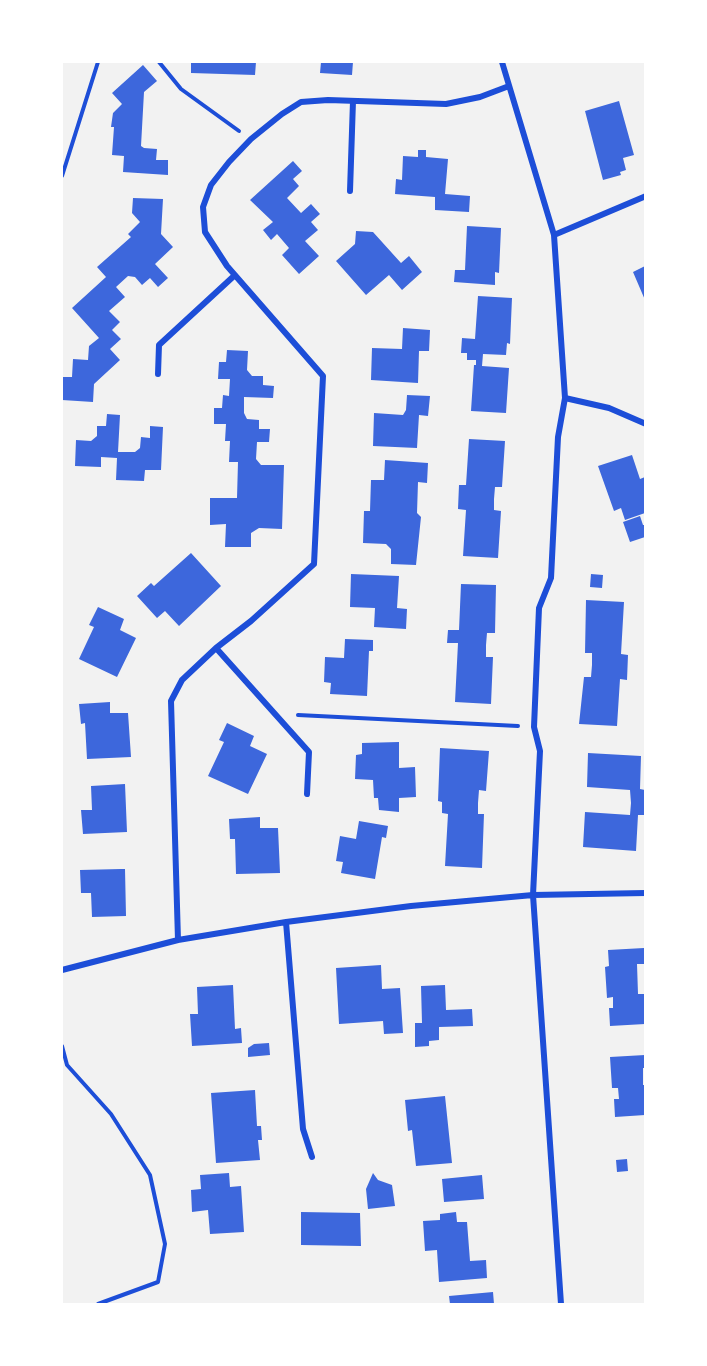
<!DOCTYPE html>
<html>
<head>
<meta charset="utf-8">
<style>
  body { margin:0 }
  #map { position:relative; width:707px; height:1366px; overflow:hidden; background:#f2f2f2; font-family:Merriweather,serif }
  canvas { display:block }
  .frame { position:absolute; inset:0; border:63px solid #fff; pointer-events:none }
</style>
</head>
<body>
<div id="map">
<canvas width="707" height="1366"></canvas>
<div class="frame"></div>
</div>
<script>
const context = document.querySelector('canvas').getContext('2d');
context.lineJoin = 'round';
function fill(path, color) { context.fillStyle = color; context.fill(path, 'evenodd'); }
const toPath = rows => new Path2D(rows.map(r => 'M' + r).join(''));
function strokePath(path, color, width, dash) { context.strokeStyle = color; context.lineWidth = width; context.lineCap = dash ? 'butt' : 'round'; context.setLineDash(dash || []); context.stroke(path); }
const building = toPath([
  [191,62,256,62,255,75,191,73],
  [321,62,353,62,352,75,320,73],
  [143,65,157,81,144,92,141,146,144,148,157,149,156,160,168,160,168,175,123,172,124,156,112,155,114,127,111,127,113,113,122,104,112,93],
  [619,101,634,155,623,158,626,170,620,172,621,175,603,180,585,111],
  [418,150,426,150,426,157,448,159,445,194,470,196,469,212,435,210,435,197,395,194,396,179,402,180,403,156,418,157],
  [293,161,302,171,293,179,299,186,287,198,301,213,311,204,320,214,311,222,318,230,305,241,319,256,299,274,282,255,289,248,277,234,271,240,263,230,273,222,250,200],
  [133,198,163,199,161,234,173,247,155,264,168,278,158,287,150,278,142,285,135,277,128,276,116,287,125,297,109,311,120,322,112,330,121,339,110,349,120,360,94,384,93,402,62,400,62,377,72,377,73,359,88,360,89,346,99,338,72,308,106,277,97,267,131,237,128,234,140,222,132,213],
  [467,226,501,228,499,273,495,272,495,285,454,282,455,270,465,270],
  [356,231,373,232,401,263,409,256,422,272,402,290,389,275,366,295,336,261,355,244],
  [645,266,645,300,633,272],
  [478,296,512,298,510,344,507,343,506,355,483,354,482,366,509,368,506,413,471,411,474,365,476,365,476,360,467,360,467,353,461,353,462,338,475,339],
  [403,328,430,330,429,351,419,351,418,383,371,380,372,348,402,349],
  [227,350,248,351,247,370,252,376,263,376,263,385,274,386,273,398,244,397,244,413,247,419,259,420,259,429,270,429,269,442,257,442,256,459,261,465,284,465,282,529,259,528,251,533,251,547,225,547,226,524,210,525,210,498,237,498,238,462,229,462,230,441,225,441,226,424,214,424,214,408,222,408,223,395,229,396,230,379,218,379,219,362,226,362],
  [407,395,430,396,428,416,419,415,417,448,373,446,374,413,403,415,406,410],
  [107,414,120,415,118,452,135,452,140,448,141,437,150,438,150,426,163,427,161,470,145,470,144,481,116,480,117,458,101,457,101,467,75,466,76,440,91,441,97,436,97,426,106,426],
  [469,439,505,441,502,487,495,487,494,499,494,510,501,511,498,558,463,556,466,510,458,509,459,485,466,485],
  [632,455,640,479,645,477,645,513,625,520,621,508,614,511,598,466],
  [385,460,428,463,427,483,418,482,417,513,421,517,416,565,391,564,391,549,386,544,363,543,364,511,370,511,371,480,384,480],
  [640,516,643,525,645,525,645,537,630,542,623,522],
  [191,553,221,586,179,626,165,611,157,618,137,596,151,583,154,586],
  [351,574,399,576,397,608,407,609,406,629,374,627,375,608,350,607],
  [591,574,603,575,602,588,590,587],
  [461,584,496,585,495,633,487,633,486,645,486,657,493,657,491,704,455,702,458,643,447,643,448,630,459,630],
  [586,600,624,602,621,654,628,655,627,680,620,679,617,726,579,724,584,677,591,677,592,665,592,653,585,653],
  [98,607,124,619,120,630,136,638,117,677,79,659,94,627,89,625],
  [345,639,373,640,373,651,369,651,367,696,330,694,331,683,324,682,325,657,344,658],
  [110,702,110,713,128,713,131,757,87,759,85,723,81,724,79,704],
  [227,723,254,736,250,746,267,754,248,794,208,776,224,742,219,740],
  [399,742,399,768,415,767,416,797,399,798,399,812,379,810,378,798,374,798,373,780,355,779,356,755,362,754,362,743],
  [440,748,489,751,486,791,479,790,478,803,478,814,484,814,482,868,445,866,448,814,442,813,442,802,438,801],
  [588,753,641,756,640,789,645,790,645,815,638,815,636,851,583,847,585,812,630,815,631,803,630,790,587,787],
  [125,784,127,832,83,834,81,810,92,810,91,786],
  [260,817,260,828,278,828,280,873,236,874,235,839,230,839,229,819],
  [359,821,388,826,386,838,382,837,375,879,341,873,343,862,336,861,340,836,356,839],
  [121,869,125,869,126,916,92,917,91,893,81,893,80,870],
  [644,948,645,964,637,964,638,994,645,994,645,1024,610,1026,609,1008,613,1008,613,997,607,998,605,967,609,966,608,950],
  [381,965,382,989,400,988,403,1033,384,1034,383,1021,339,1024,336,968],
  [233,985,235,1029,241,1028,242,1043,192,1046,190,1014,198,1014,197,987],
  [445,985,446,1010,472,1009,473,1026,439,1027,439,1040,429,1041,429,1046,415,1047,415,1023,422,1023,421,986],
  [269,1043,270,1055,248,1057,248,1048,254,1044],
  [645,1055,645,1068,643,1068,643,1085,645,1085,645,1115,615,1117,614,1099,619,1099,618,1088,612,1088,610,1057],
  [255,1090,257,1126,261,1126,262,1140,258,1140,260,1160,216,1163,211,1093],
  [445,1096,452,1163,416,1166,412,1130,408,1131,405,1100],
  [627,1159,628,1171,617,1172,616,1160],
  [229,1173,230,1187,241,1186,244,1232,210,1234,208,1210,192,1212,191,1190,201,1189,200,1175],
  [373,1173,378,1180,392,1185,395,1206,368,1209,366,1189],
  [482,1175,484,1199,444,1202,442,1179],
  [301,1212,360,1213,361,1246,301,1245],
  [456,1212,457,1222,467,1222,470,1261,486,1260,487,1278,439,1282,437,1250,425,1251,423,1221,440,1220,440,1214],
  [493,1292,494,1304,450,1304,449,1296]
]);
const path = toPath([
  [159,62,181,89,239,131],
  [62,176,98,62],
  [298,715,518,726],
  [62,1046,67,1065,111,1114,150,1175,165,1244,158,1282,98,1304]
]);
const minor = toPath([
  [502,62,554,235,565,398,558,437,551,578,539,608,534,727,540,751,533,895,561,1304],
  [350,191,353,101],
  [554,235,646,196],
  [158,374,159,345,235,275],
  [565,398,609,408,646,424],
  [216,648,309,752,307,794],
  [286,922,411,906,533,895,646,893],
  [178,940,171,701,182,680,216,648,251,621,314,564,323,376,227,266,205,232,203,207,211,185,229,162,251,139,282,114,301,102,328,100,446,104,480,97,509,86],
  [62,970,178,940,286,922,303,1129,312,1157]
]);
fill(building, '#3d67dc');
strokePath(path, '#1d4ed8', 4);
strokePath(minor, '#1d4ed8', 6);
</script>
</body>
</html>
